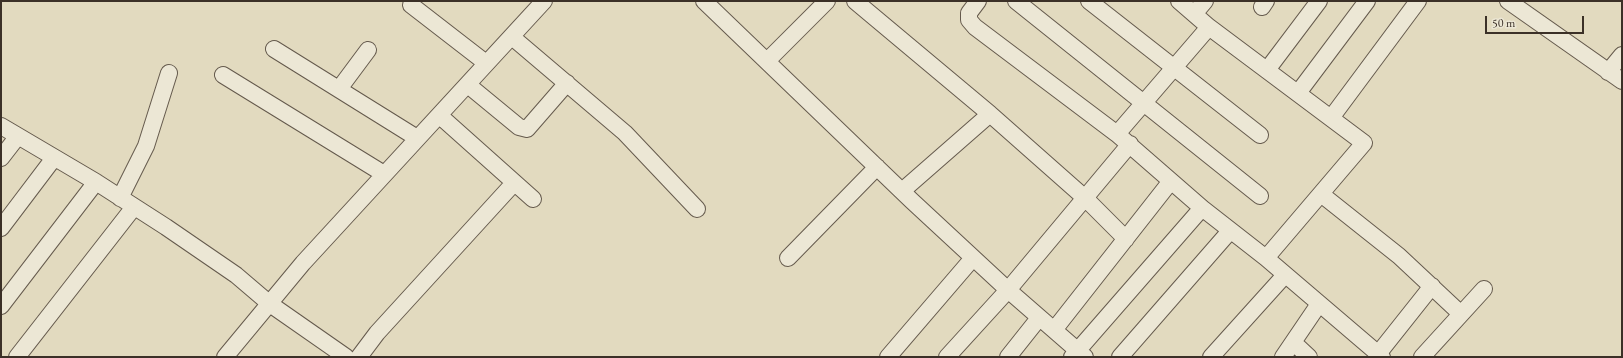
<!DOCTYPE html>
<html>
<head>
<meta charset="utf-8">
<style>
  body { margin:0 }
  #map { position:relative; width:1623px; height:358px; overflow:hidden; background:#e2dabf; font-family:"EB Garamond",serif }
  canvas { display:block }
  .frame { position:absolute; inset:0; border:2px solid #3b3027; pointer-events:none }
  .scale { position:absolute; left:1485px; top:16px; width:99px; height:18px; box-sizing:border-box; border:2px solid #3b3027; border-top:0; padding-left:5px; font-size:12px; line-height:14px; white-space:nowrap; color:#3b3027; -webkit-text-stroke:3px #ece7d5; paint-order:stroke }
</style>
</head>
<body>
<div id="map">
<canvas width="1623" height="358"></canvas>
<div class="frame"></div>
<div class="scale">50 m</div>
</div>
<script>
const context = document.querySelector('canvas').getContext('2d');
context.lineJoin = 'round';
const toPath = rows => new Path2D(rows.map(r => 'M' + r).join(''));
function strokePath(path, color, width, dash) { context.strokeStyle = color; context.lineWidth = width; context.lineCap = dash ? 'butt' : 'round'; context.setLineDash(dash || []); context.stroke(path); }
const minor = toPath([
  [704,1,912,201,1008,290,1085,357],
  [855,1,990,114,1085,198,1126,239],
  [978,1,969,13,969,20,975,27,1117,134,1202,208,1266,258,1382,357],
  [1016,1,1260,196],
  [1089,1,1260,135],
  [1179,1,1209,27,1364,143,1266,258],
  [1508,1,1622,81],
  [411,5,486,63],
  [1262,7,1266,1],
  [1194,14,1205,1],
  [512,37,625,133,697,209],
  [274,49,417,138],
  [767,61,827,1],
  [1267,70,1319,1],
  [1608,72,1622,55],
  [223,75,384,174],
  [468,85,519,127,527,129,567,83],
  [339,89,368,50],
  [1298,93,1367,1],
  [440,116,533,199],
  [1331,118,1418,1],
  [1,126,96,182,166,227,236,275,270,304,346,357],
  [1117,134,1209,27],
  [1,158,18,136],
  [902,191,990,114],
  [1321,194,1399,256,1461,314],
  [120,198,146,146,169,73],
  [1,228,54,158],
  [788,258,877,167],
  [1,306,96,182],
  [1054,330,1171,181],
  [1294,343,1309,357],
  [1378,354,1432,286],
  [17,357,134,207],
  [225,357,303,263,544,1],
  [359,357,377,333,514,183],
  [888,357,973,258],
  [947,357,1008,290,1130,144],
  [1008,357,1039,318],
  [1072,357,1202,208],
  [1120,357,1230,231],
  [1211,357,1285,275],
  [1283,357,1319,304],
  [1422,357,1484,289]
]);
strokePath(minor, '#655a4d', 18);
strokePath(minor, '#ece7d5', 16);
</script>
</body>
</html>
